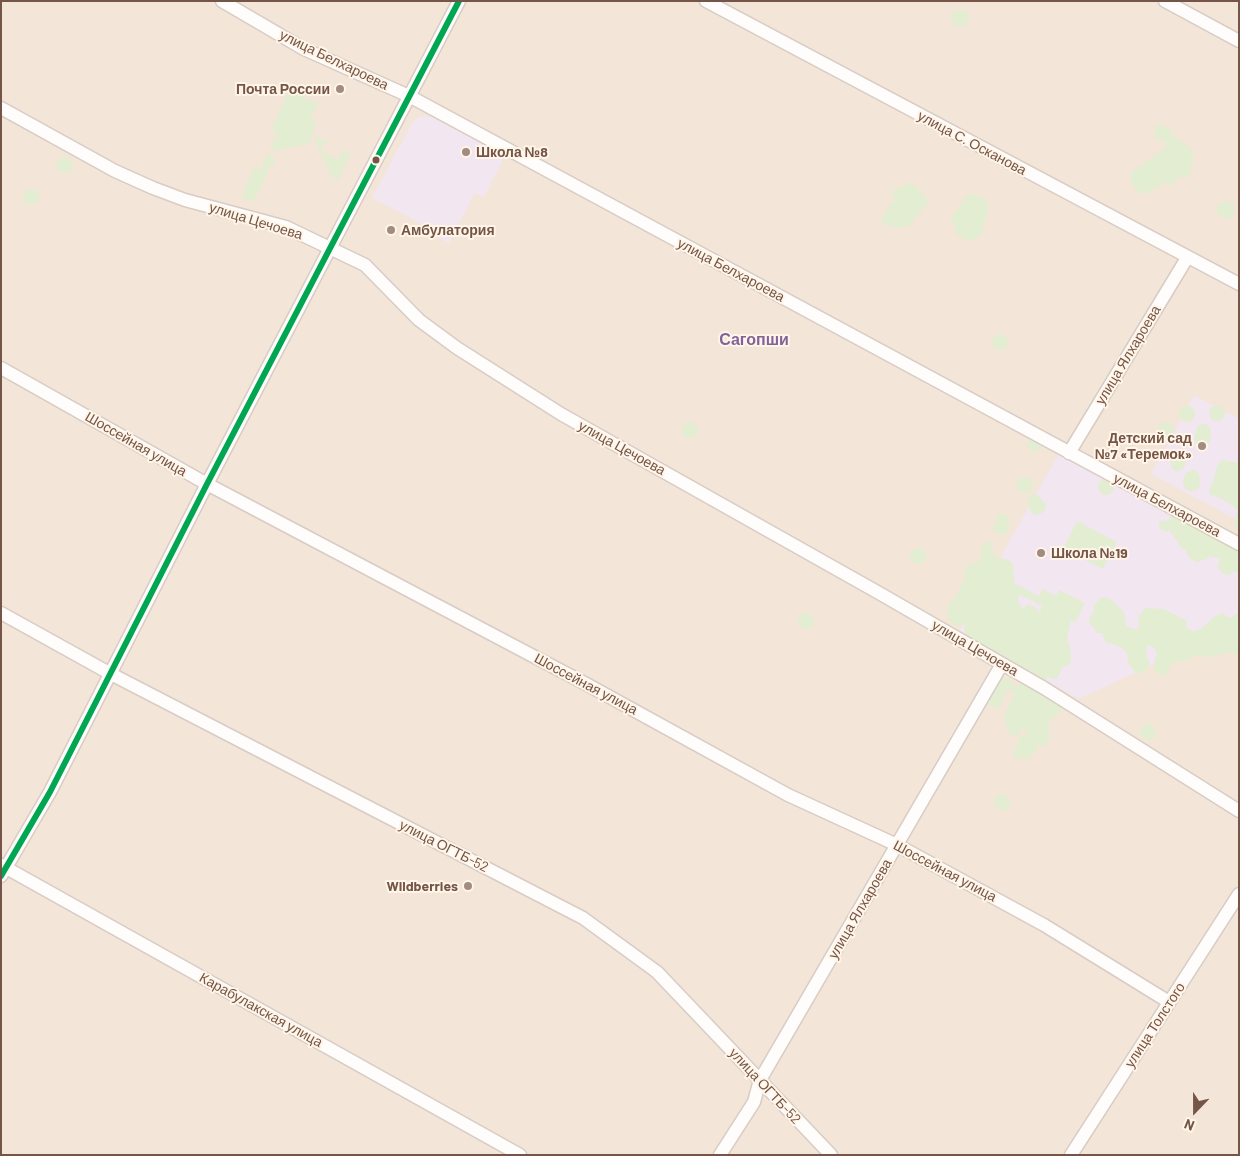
<!DOCTYPE html>
<html>
<head>
<meta charset="utf-8">
<style>
  body { margin:0 }
  #map { position:relative; width:1240px; height:1156px; overflow:hidden; background:#f7efe7; font-family:Barlow,sans-serif }
  canvas { display:block }
  .frame { position:absolute; inset:0; border:2px solid #755547; pointer-events:none }
  .north { position:absolute; left:1170px; top:1086px; width:50px; height:50px; -webkit-text-stroke:4px #fff5e8; paint-order:stroke; rotate:202deg; font-size:14px; font-weight:700; line-height:20px; text-align:center; color:#755547 }
  .north::after { content:''; display:block; margin:auto; width:18px; height:22px; background:#755547; clip-path:polygon(50% 0,100% 100%,50% 72%,0 100%) }
</style>
</head>
<body>
<div id="map">
<canvas width="1240" height="1156"></canvas>
<div class="frame"></div>
<div class="north">N</div>
</div>
<script>
const context = document.querySelector('canvas').getContext('2d');
context.lineJoin = 'round';
function fill(path, color) { context.fillStyle = color; context.fill(path, 'evenodd'); }
const toPath = rows => new Path2D(rows.map(r => 'M' + r).join(''));
function strokePath(path, color, width, dash) { context.strokeStyle = color; context.lineWidth = width; context.lineCap = dash ? 'butt' : 'round'; context.setLineDash(dash || []); context.stroke(path); }
function label(font, color, halo, rows, align = 'center') {
  context.font = font + ' Barlow,sans-serif'; context.lineWidth = 4; context.setLineDash([]); context.textBaseline = 'middle'; context.strokeStyle = halo; context.fillStyle = color; for (const [text, x, y, turn = 0] of rows) {
    context.save(); context.translate(x, y); context.rotate((+turn || 0) * Math.PI / 180); context.textAlign = isNaN(turn) ? turn : align; if (halo) context.strokeText(text, 0, 0); context.fillText(text, 0, 0); context.restore();
  }
}
const residential = toPath([
  [1,1,1239,1,1239,1155,1,1155]
]);
const education = toPath([
  [425,116,433,118,505,156,484,197,475,193,449,243,437,237,439,233,372,198,413,121,418,117],
  [1194,395,1239,419,1239,521,1151,474],
  [1059,453,1239,554,1239,625,1079,699,959,631]
]);
const green = toPath([
  '951 18a9 9 0 1 1 18 0a9 9 0 1 1-18 0Z',
  [289,90,318,103,311,119,317,123,310,138,311,143,275,151,270,149,277,133,271,130],
  [1158,125,1163,125,1167,129,1172,130,1173,135,1187,145,1193,152,1193,162,1189,175,1183,180,1179,175,1177,175,1177,180,1173,185,1162,183,1157,188,1143,194,1138,192,1131,183,1131,173,1166,147,1165,142,1162,140,1157,140,1156,138,1155,129],
  [315,136,329,142,328,144,324,142,321,151,339,159,343,150,350,154,338,180,331,176,314,137],
  [268,153,276,160,274,165,270,166,254,202,241,197,255,166,261,169],
  '57 165a8 8 0 1 1 16 0a8 8 0 1 1-16 0Z',
  [911,183,920,190,929,201,910,225,901,228,885,225,881,220,889,206,894,201,893,190],
  '23 197a8 8 0 1 1 16 0a8 8 0 1 1-16 0Z',
  [972,194,986,199,989,207,984,223,982,234,974,240,965,240,956,234,955,225,951,221,952,215,960,207,965,196],
  '1217 210a9 9 0 1 1 18 0a9 9 0 1 1-18 0Z',
  '992 342a8 8 0 1 1 16 0a8 8 0 1 1-16 0Z',
  '1209 413a8 8 0 1 1 16 0a8 8 0 1 1-16 0Z',
  '1179 414a8 8 0 1 1 16 0a8 8 0 1 1-16 0Z',
  '1157 431a9 9 0 1 1 18 0a9 9 0 1 1-18 0Z',
  '682 430a8 8 0 1 1 16 0a8 8 0 1 1-16 0Z',
  [1201,424,1206,424,1210,428,1211,439,1208,443,1201,445,1197,443,1194,439,1197,427],
  [1030,437,1043,441,1043,446,1040,450,1034,452,1030,450,1027,446,1027,441],
  [1179,450,1183,452,1186,456,1186,461,1184,468,1179,471,1174,471,1171,467,1170,456,1173,452],
  [1224,460,1239,463,1239,529,1237,529,1234,525,1238,510,1224,500,1210,494,1209,490,1212,485,1217,467,1220,461],
  [1195,470,1199,474,1200,486,1197,490,1190,491,1186,490,1183,485,1183,480,1186,473,1190,471],
  '1017 485a8 8 0 1 1 16 0a8 8 0 1 1-16 0Z',
  '1098 487a8 8 0 1 1 16 0a8 8 0 1 1-16 0Z',
  [1033,494,1038,495,1046,505,1045,510,1042,513,1036,515,1031,512,1027,501,1029,497],
  [1000,514,1005,514,1009,518,1009,529,1006,533,1000,535,996,533,993,529,996,517],
  [1170,516,1180,518,1212,521,1214,525,1220,526,1226,530,1239,550,1239,574,1234,571,1228,575,1222,573,1217,565,1220,561,1219,558,1213,557,1210,555,1207,559,1197,562,1191,559,1187,555,1186,550,1179,546,1178,542,1169,530,1166,532,1159,528,1160,521,1162,520,1165,522,1169,520],
  [1077,521,1117,542,1103,569,1063,549],
  [986,541,991,543,995,556,1008,560,1013,564,1014,583,1039,596,1043,589,1056,596,1059,590,1085,603,1075,623,1070,620,1070,628,1067,633,1068,638,1067,641,1070,646,1071,662,1067,666,1063,666,1057,679,1052,679,1048,676,1045,681,1061,702,1062,708,1056,716,1050,719,1049,723,1049,741,1045,746,1039,745,1036,748,1036,752,1027,759,1020,759,1012,756,1013,749,1017,747,1018,738,1028,733,1028,730,1022,730,1018,735,1012,737,1004,721,1005,713,1015,693,1007,690,1001,706,995,708,988,705,987,700,997,678,1011,679,1014,685,1018,687,1021,683,965,635,964,625,956,626,949,620,947,614,948,605,957,594,965,577,964,568,972,563,978,563,981,556,982,544],
  [1019,594,1042,606,1040,613,1036,608,1028,604,1024,608,1021,607,1018,600],
  '910 556a8 8 0 1 1 16 0a8 8 0 1 1-16 0Z',
  [1102,597,1109,598,1124,612,1126,626,1137,630,1139,626,1138,617,1145,608,1164,609,1187,621,1186,628,1193,631,1201,629,1215,616,1222,613,1229,618,1239,613,1239,653,1226,653,1210,657,1195,656,1185,661,1176,662,1171,665,1168,672,1165,676,1158,674,1153,668,1157,652,1154,648,1147,645,1146,655,1150,663,1147,671,1136,674,1128,663,1127,653,1122,648,1112,644,1106,643,1102,633,1096,633,1094,627,1089,623,1090,616,1094,612,1094,605],
  '798 621a8 8 0 1 1 16 0a8 8 0 1 1-16 0Z',
  '1140 732a8 8 0 1 1 16 0a8 8 0 1 1-16 0Z',
  '994 802a8 8 0 1 1 16 0a8 8 0 1 1-16 0Z'
]);
const minor = toPath([
  [222,1,304,49,409,96,1239,544],
  [706,1,1239,284],
  [1165,1,1239,41],
  [1,108,115,171,153,188,185,200,286,227,365,265,419,320,457,348,561,414,879,593,1044,688,1239,811],
  [1,368,207,484,588,685,788,795,897,845,1044,925,1169,1002],
  [1069,453,1187,258],
  [1,613,111,674,583,918,657,972,831,1155],
  [1,865,520,1155],
  [1,876,50,792,207,484,459,1],
  [720,1155,754,1102,760,1080,1002,664],
  [1071,1155,1239,894]
]);
const bus1 = toPath([
  [1,876,50,792,207,484,459,1]
]);
const markers = [
  [340,89,5,"#a28b7f"],
  [466,152,5,"#a28b7f"],
  [376,160,4.5,"#755547"],
  [391,230,5,"#a28b7f"],
  [1202,446,5,"#a28b7f"],
  [1041,553,5,"#a28b7f"],
  [468,886,5,"#a28b7f"]
];
const streetNames = [
  ["улица Белхароева",334,60,26],
  ["улица С. Осканова",972,143,28],
  ["улица Цечоева",256,221,17],
  ["улица Белхароева",731,270,28],
  ["улица Ялхароева",1128,355,-59],
  ["Шоссейная улица",136,444,30],
  ["улица Цечоева",622,448,29],
  ["улица Белхароева",1167,505,28],
  ["улица Цечоева",975,648,30],
  ["Шоссейная улица",586,684,28],
  ["улица ОГТБ-52",444,846,27],
  ["Шоссейная улица",945,871,28],
  ["улица Ялхароева",860,909,-60],
  ["Карабулакская улица",261,1010,29],
  ["улица Толстого",1155,1025,-57],
  ["улица ОГТБ-52",765,1086,47]
];
const poiNames = [
  ["Почта России",330,89],
  ["Школа №8",476,152,"left"],
  ["Амбулатория",401,230,"left"],
  ["Детский сад",1192,438],
  ["№7 «Теремок»",1192,454],
  ["Школа №19",1051,553,"left"],
  ["Wildberries",458,886]
];
const quarterNames = [
  ["Сагопши",754,340]
];
fill(residential, '#f3e5d7');
fill(education, '#f2e6f1');
fill(green, '#e3edd1');
strokePath(minor, '#d8ccc5', 15);
strokePath(minor, '#fefdfb', 12);
strokePath(bus1, '#00a651', 6);
for (const [x, y, r, color] of markers) { const dot = new Path2D(); dot.arc(x, y, r, 0, 2 * Math.PI); context.fillStyle = color; context.fill(dot); strokePath(dot, '#fff5e8', 2); }
label('14px', '#755547', '#fff5e8', streetNames);
label('bold 14px', '#755547', '#fff5e8', poiNames, 'right');
label('bold 16px', '#836299', '#fff5e8', quarterNames);
</script>
</body>
</html>
